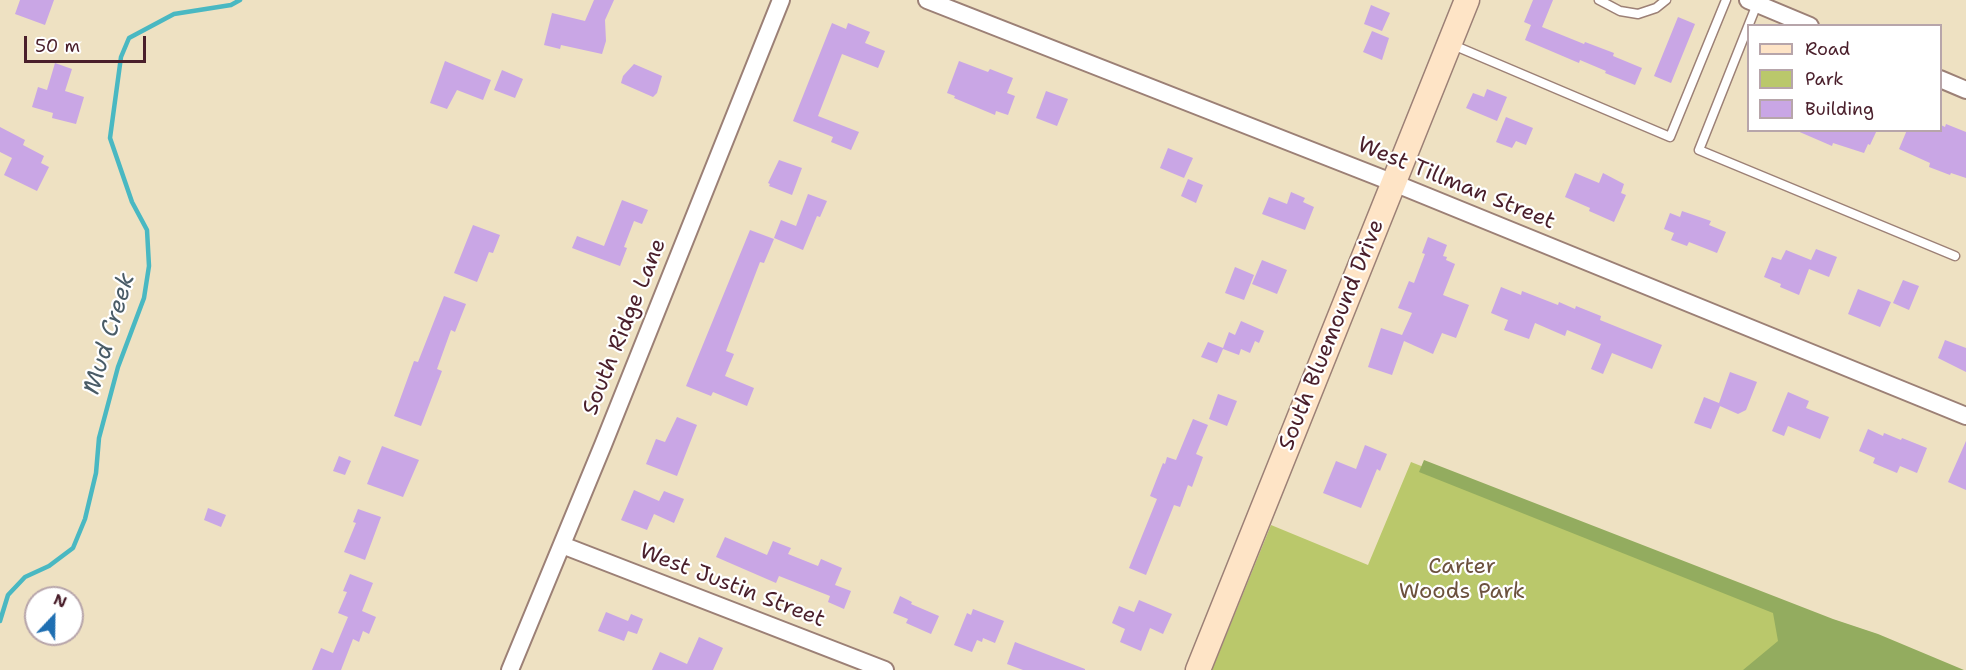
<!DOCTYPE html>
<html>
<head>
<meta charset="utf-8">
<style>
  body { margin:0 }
  #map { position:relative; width:1966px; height:670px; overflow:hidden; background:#eee1c2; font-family:"Shantell Sans",sans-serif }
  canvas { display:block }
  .legend { position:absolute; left:1747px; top:24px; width:195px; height:108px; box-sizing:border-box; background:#fff; border:2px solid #b7a5aa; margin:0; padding:8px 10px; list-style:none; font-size:18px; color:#4a1f2b }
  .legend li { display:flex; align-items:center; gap:12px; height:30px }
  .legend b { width:30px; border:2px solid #b7a5aa }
  .north { position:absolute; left:24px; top:586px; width:60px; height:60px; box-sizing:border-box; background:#fff; border:2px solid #b7a5aa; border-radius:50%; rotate:22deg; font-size:16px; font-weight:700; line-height:24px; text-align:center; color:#4a1f2b }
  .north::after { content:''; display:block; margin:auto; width:21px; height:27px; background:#1f6fb2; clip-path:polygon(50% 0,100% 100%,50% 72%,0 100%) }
  .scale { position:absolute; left:24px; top:36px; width:122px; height:27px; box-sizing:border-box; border:3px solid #4a1f2b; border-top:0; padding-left:8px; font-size:18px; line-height:21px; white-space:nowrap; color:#4a1f2b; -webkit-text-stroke:4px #fff; paint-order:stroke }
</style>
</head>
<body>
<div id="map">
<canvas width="1966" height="670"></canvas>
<ul class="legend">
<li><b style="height:8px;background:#fee4c6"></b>Road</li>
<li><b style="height:16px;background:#bac86b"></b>Park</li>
<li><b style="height:16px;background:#c9a6e5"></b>Building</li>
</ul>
<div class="north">N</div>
<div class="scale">50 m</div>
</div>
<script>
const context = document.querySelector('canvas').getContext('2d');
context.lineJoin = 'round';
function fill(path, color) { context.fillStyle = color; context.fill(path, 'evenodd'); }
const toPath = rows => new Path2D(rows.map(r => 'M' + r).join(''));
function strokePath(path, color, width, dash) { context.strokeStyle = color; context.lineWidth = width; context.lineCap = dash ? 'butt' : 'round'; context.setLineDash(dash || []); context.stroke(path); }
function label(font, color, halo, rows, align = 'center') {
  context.font = font + ' "Shantell Sans",sans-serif'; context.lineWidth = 4.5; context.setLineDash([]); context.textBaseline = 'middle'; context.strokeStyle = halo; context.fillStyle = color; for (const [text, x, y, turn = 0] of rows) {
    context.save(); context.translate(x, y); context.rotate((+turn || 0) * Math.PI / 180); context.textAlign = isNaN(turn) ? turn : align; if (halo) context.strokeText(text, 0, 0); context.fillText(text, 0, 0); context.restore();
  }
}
const green = toPath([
  [1411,462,1936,670,1212,670,1271,525,1368,565]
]);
const forest = toPath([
  [1424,460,1833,619,1878,634,1964,670,1743,670,1778,641,1773,613,1419,472]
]);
const stream = toPath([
  [0,621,8,595,25,577,49,566,73,548,85,519,96,473,99,438,118,367,144,298,149,266,147,230,132,202,110,138,121,57,129,38,174,14,231,5,240,0]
]);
const building = toPath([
  [20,0,54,0,45,25,15,14],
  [594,0,614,0,605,20,606,41,602,54,561,45,560,49,544,45,552,13,585,21],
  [1533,0,1553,0,1542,27,1584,44,1585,42,1614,53,1613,56,1642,68,1635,85,1605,73,1606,71,1580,60,1579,63,1525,40,1531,25,1524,22],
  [1371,5,1390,13,1382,31,1364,24],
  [1678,17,1695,24,1671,83,1654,76],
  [832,23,846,29,848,23,870,32,865,43,885,51,878,68,842,54,818,116,859,132,851,150,831,142,833,137,793,121],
  [1372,31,1389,38,1382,60,1363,52],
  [445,61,491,80,483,100,457,90,447,109,430,103],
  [959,61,988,72,990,69,1013,78,1007,93,1015,96,1008,115,996,111,995,115,954,98,955,96,947,93],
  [55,63,72,69,65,91,84,97,76,124,52,118,53,113,32,107,38,87,47,90],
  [634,64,662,76,657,93,653,97,621,83,623,76],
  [502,70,523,79,515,98,494,90],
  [1487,89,1507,97,1497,121,1466,108,1473,93,1484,97],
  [1046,91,1068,99,1057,126,1036,118],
  [1506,117,1533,128,1526,145,1516,141,1512,148,1496,142],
  [1946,124,1966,132,1966,178,1951,173,1950,175,1929,167,1930,163,1899,149,1907,130,1941,130,1941,125,1945,127],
  [0,127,25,140,23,145,44,156,41,163,49,167,37,191,4,175,12,158,0,152],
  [1795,130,1877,130,1870,145,1868,144,1864,153,1833,143,1832,146],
  [1168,148,1193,158,1184,178,1160,168],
  [779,160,802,168,792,195,769,186,770,184,768,183],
  [1575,173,1599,183,1603,173,1624,184,1621,193,1626,195,1614,222,1589,211,1590,208,1565,197],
  [1188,179,1203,185,1196,203,1181,196],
  [1291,192,1305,198,1303,202,1314,207,1305,230,1262,214,1269,197,1287,204],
  [808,194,827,201,820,217,817,216,803,250,774,238,781,220,796,226],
  [622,200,648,210,642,224,634,221,624,247,627,248,620,266,572,248,577,236,604,246],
  [1682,211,1711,221,1709,225,1726,232,1717,253,1689,242,1687,246,1671,240,1674,233,1664,229,1670,213,1680,217],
  [473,225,500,235,493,253,489,252,477,282,454,273],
  [750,230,774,239,764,263,760,262,726,351,734,354,725,376,754,388,747,406,713,392,711,396,686,386],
  [1428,237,1447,245,1443,256,1447,257,1446,260,1455,264,1443,295,1469,305,1456,338,1442,333,1433,354,1404,341,1392,375,1368,367,1381,328,1402,335,1412,313,1398,308,1409,281,1414,283,1425,254,1422,253],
  [1816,249,1837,257,1829,277,1809,269,1799,295,1780,287,1781,284,1764,277,1772,257,1781,260,1786,250,1811,260],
  [1262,260,1287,270,1277,294,1252,284],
  [1235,267,1254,275,1244,300,1225,293],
  [1903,280,1919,286,1909,310,1893,303],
  [1501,287,1521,295,1522,291,1558,305,1559,302,1575,309,1576,306,1601,316,1600,320,1662,345,1652,369,1612,353,1603,374,1591,369,1601,344,1567,330,1565,336,1535,323,1529,339,1504,330,1508,320,1491,313],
  [1858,289,1891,302,1880,327,1848,314],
  [444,296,466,304,455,332,451,330,437,369,442,371,421,426,394,416,414,361,418,362],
  [1241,321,1264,331,1259,343,1255,341,1250,353,1241,349,1239,355,1223,349,1217,363,1201,357,1208,342,1223,348,1229,332,1235,335],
  [1945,340,1966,348,1966,372,1938,358],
  [1730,372,1757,382,1746,410,1738,414,1720,406,1711,429,1694,423,1704,397,1719,403],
  [1788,392,1809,401,1806,408,1829,417,1820,439,1788,426,1784,436,1772,431],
  [1218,394,1237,401,1227,426,1209,419],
  [677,417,697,425,677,476,646,464,656,439,665,442],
  [1193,419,1208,425,1196,454,1203,457,1192,487,1188,485,1180,507,1174,505,1146,575,1129,568,1157,499,1150,496,1163,463,1165,464,1167,457,1176,460],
  [1868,429,1883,436,1884,433,1901,440,1902,438,1927,448,1917,473,1900,466,1897,473,1873,463,1875,458,1859,451],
  [1966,441,1966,490,1948,482],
  [1365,445,1387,454,1380,471,1377,469,1361,508,1323,493,1336,461,1356,469],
  [382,446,419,460,403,497,367,484],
  [339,456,351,461,345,475,333,471],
  [634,490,659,501,664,491,684,499,674,523,654,514,647,530,621,520],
  [208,508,226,515,221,527,204,520],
  [358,509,381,517,365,560,344,552,356,523,353,522],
  [725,537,767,555,773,541,791,548,788,554,818,566,821,559,842,568,835,585,851,591,844,609,828,602,830,596,779,576,776,583,716,557],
  [350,574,373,583,362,611,376,617,369,634,363,631,359,642,353,639,341,670,312,670,321,648,333,653,348,617,338,613,347,592,343,591],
  [900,596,912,602,911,604,939,616,931,634,906,623,908,619,893,613],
  [1139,600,1172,614,1163,634,1150,628,1141,651,1120,642,1125,629,1112,623,1119,606,1134,612],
  [973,609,1004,621,995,643,983,638,982,642,977,640,972,652,954,645,967,613,971,615],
  [606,612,628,621,631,614,643,619,637,634,628,631,624,641,598,631],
  [699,637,723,648,713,670,652,670,660,652,687,664],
  [1015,642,1085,669,1085,670,1023,670,1007,664]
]);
const lane = toPath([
  [1599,0,1620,11,1638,14,1656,8,1666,0],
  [1757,4,1699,150,1955,256],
  [1453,45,1670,137,1726,0]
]);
const street = toPath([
  [927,0,1394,183,1966,416],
  [1748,0,1810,26],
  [1940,79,1966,90],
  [562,545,885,670],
  [510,670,603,445,781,0]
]);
const secondary = toPath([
  [1198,670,1467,0]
]);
const streetNames = [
  ["West Tillman Street",1456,184,22],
  ["South Ridge Lane",625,327,-68],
  ["South Bluemound Drive",1332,335,-68],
  ["West Justin Street",732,586,21]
];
const parkNames = [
  ["Carter",1462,567],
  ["Woods Park",1462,592]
];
const waterNames = [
  ["Mud Creek",110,334,-73]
];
fill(green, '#bac86b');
fill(forest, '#93ac5f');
strokePath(stream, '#49b8c2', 4.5);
fill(building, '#c9a6e5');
strokePath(lane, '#9c8076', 11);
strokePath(street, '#9c8076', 20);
strokePath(secondary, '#9c8076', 27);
strokePath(lane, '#fff', 8);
strokePath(street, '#fff', 16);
strokePath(secondary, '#fee4c6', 24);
label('22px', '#4a1f2b', '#fff', streetNames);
label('22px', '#6c523e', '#fff', parkNames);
label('italic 24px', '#4a5c67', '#fff', waterNames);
</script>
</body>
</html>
